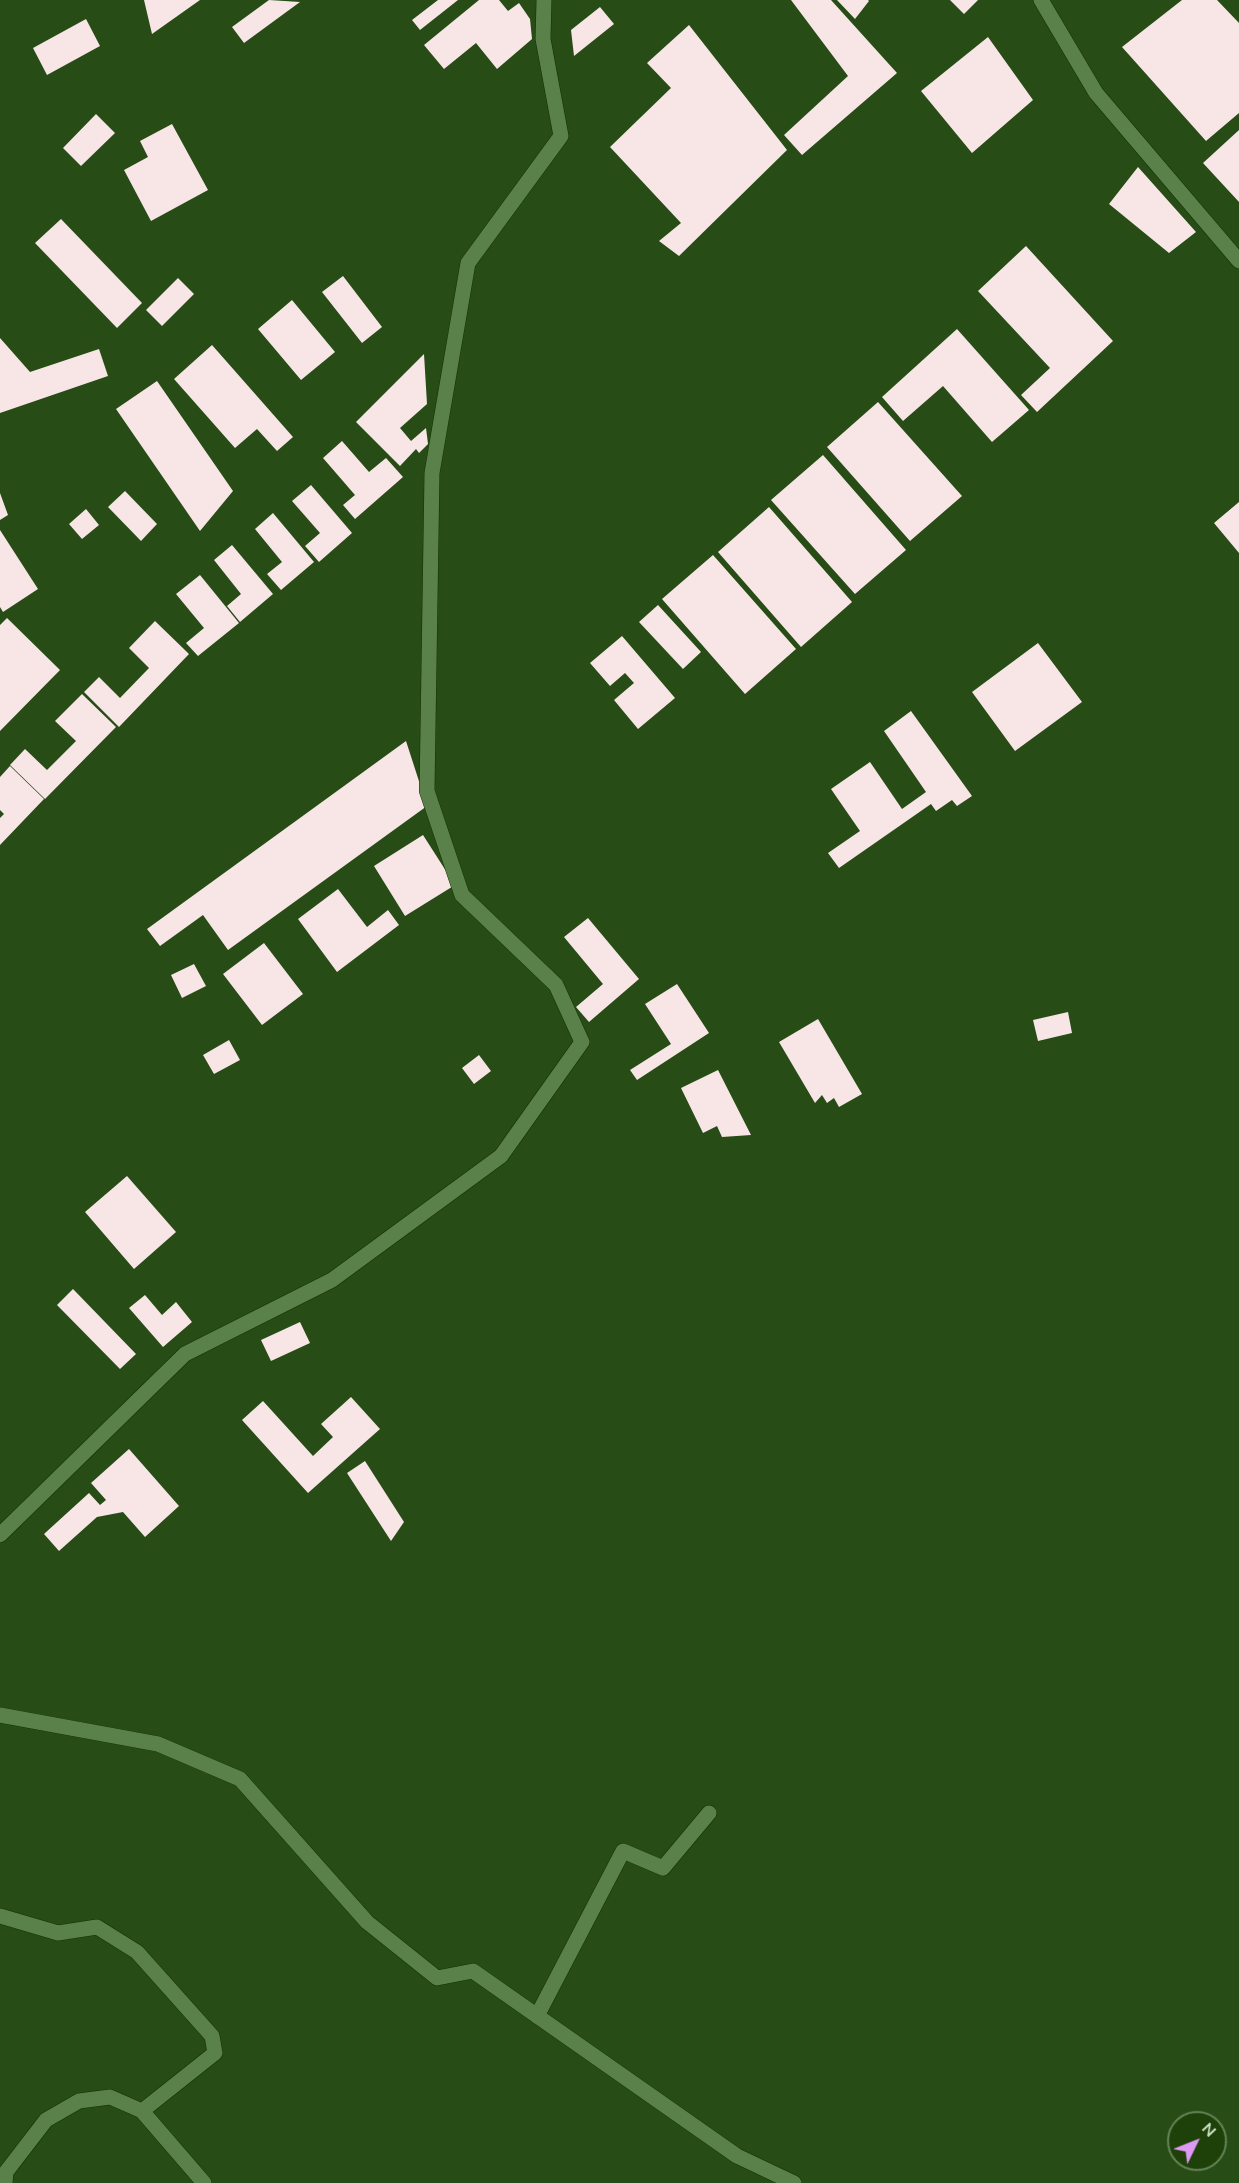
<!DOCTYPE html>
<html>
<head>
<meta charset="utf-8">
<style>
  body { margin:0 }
  #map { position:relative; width:1239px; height:2183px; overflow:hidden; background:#274c16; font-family:"Nunito Sans",sans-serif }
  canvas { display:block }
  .north { position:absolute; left:1167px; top:2111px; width:60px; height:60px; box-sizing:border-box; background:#1d4109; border:2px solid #648255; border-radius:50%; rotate:47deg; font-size:16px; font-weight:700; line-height:24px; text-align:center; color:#cee4c6 }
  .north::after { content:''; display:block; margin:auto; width:21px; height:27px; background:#dd99f4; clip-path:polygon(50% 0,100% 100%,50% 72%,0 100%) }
</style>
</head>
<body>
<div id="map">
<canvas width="1239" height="2183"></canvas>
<div class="north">N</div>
</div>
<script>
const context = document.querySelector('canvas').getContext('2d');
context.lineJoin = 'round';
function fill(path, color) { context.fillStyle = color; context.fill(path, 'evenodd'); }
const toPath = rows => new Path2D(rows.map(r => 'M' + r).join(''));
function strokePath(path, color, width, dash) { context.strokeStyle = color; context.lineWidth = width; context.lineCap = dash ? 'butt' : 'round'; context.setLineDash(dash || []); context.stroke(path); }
const building = toPath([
  [144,0,200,0,152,34],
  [269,0,300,2,244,43,232,27],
  [438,0,458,0,420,30,412,20],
  [479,0,499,0,508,11,519,3,530,19,532,39,497,69,476,43,444,69,424,45],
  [791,0,831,0,897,73,802,155,784,135,848,76],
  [837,0,868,0,869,1,855,19],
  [950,0,978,0,964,14],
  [1182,0,1217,0,1239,23,1239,113,1206,141,1122,47],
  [600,7,614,24,574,56,571,30],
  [86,19,100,46,47,75,33,48],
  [689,25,787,150,679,256,659,241,681,223,610,147,671,88,647,63],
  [988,37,1033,100,972,153,921,91],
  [96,114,115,133,81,166,63,148],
  [172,124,208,190,151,221,124,170,148,157,140,141],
  [1239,130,1239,202,1203,163],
  [1138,167,1196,232,1169,253,1109,204],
  [61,219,142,303,117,328,35,243],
  [1026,246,1113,341,1037,412,1021,395,1050,368,978,291],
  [343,276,382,327,362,343,322,292],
  [178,278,194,294,162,326,146,310],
  [292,300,335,352,301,380,258,329],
  [957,329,1029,410,992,442,943,386,903,421,882,397],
  [0,338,30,372,99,349,108,376,0,413],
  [212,345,293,437,277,451,257,429,235,448,174,379],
  [424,354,427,404,400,428,411,441,426,428,428,444,419,453,416,449,400,466,356,422],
  [157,381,233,491,200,531,116,409],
  [878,402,962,496,910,541,827,447],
  [342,441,369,472,386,458,403,477,355,519,343,505,355,495,323,458],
  [823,455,906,550,855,594,771,500],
  [311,485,352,533,319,562,305,546,320,533,292,501],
  [125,491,157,524,141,541,108,507],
  [0,493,8,515,0,520],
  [1239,502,1239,553,1214,523],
  [769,507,852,602,801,647,718,552],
  [86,509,99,525,82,539,69,524],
  [273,513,314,562,281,590,267,574,282,562,255,529],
  [0,530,38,589,3,612,0,607],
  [232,545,273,594,240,622,227,606,241,594,214,560],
  [713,555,796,649,745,694,662,599],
  [200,575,239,623,198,656,186,643,204,628,176,594],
  [658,605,701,652,683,669,639,622],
  [7,618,60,670,0,731,0,625],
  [155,621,189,654,119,727,84,692,99,677,120,698,149,668,129,648],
  [622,636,675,698,638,729,614,700,634,683,625,673,610,686,590,663],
  [1038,643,1082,702,1015,751,972,692],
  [82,694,116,727,45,799,10,765,25,749,47,770,76,741,55,721],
  [911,711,972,796,957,806,952,800,936,811,931,804,839,868,828,853,860,831,831,789,870,762,902,809,926,792,884,731],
  [406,741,427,806,228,950,203,915,160,946,147,929],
  [10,766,44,799,0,845,0,818,4,814,0,810,0,777],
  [423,835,455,885,405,916,374,866],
  [338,889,367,927,388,910,399,925,337,972,298,919],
  [588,918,639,979,589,1022,576,1007,603,984,564,937],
  [264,943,303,994,262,1025,223,974],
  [194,964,206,986,182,998,171,975],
  [677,984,709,1033,637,1080,630,1070,671,1044,645,1004],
  [1068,1012,1072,1033,1038,1041,1033,1020],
  [818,1019,862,1094,839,1107,834,1098,827,1103,822,1095,815,1103,779,1042],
  [229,1040,240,1060,214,1074,203,1055],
  [479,1055,491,1071,474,1084,462,1068],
  [718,1070,751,1135,722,1137,717,1126,703,1133,681,1088],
  [127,1176,176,1232,134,1269,85,1212],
  [73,1289,136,1354,120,1369,57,1305],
  [145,1295,162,1315,176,1302,192,1322,163,1347,129,1308],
  [300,1322,310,1343,271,1361,261,1340],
  [351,1397,380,1429,308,1493,242,1420,263,1401,313,1456,333,1437,321,1424],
  [129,1449,179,1506,145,1537,123,1512,97,1517,59,1551,44,1534,89,1493,100,1505,106,1500,91,1483],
  [365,1461,404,1522,391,1541,347,1473]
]);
const lane = toPath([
  [0,1916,58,1933,97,1927,137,1952,212,2036,215,2053,142,2111],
  [537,2016,623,1851,663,1868,709,1813],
  [5,2183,6,2172,46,2120,79,2101,110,2097,142,2111,204,2183]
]);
const street = toPath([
  [1041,0,1096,93,1239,261],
  [0,1535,185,1354,332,1280,501,1156,582,1042,556,985,462,895,427,791,432,473,468,263,561,136,543,39,544,0],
  [0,1715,158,1744,240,1779,367,1922,437,1978,473,1971,737,2156,794,2183]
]);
fill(building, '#f8e6e7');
strokePath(lane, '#143006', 16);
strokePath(street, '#143006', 16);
strokePath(lane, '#598149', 15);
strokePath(street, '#598149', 15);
</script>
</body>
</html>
